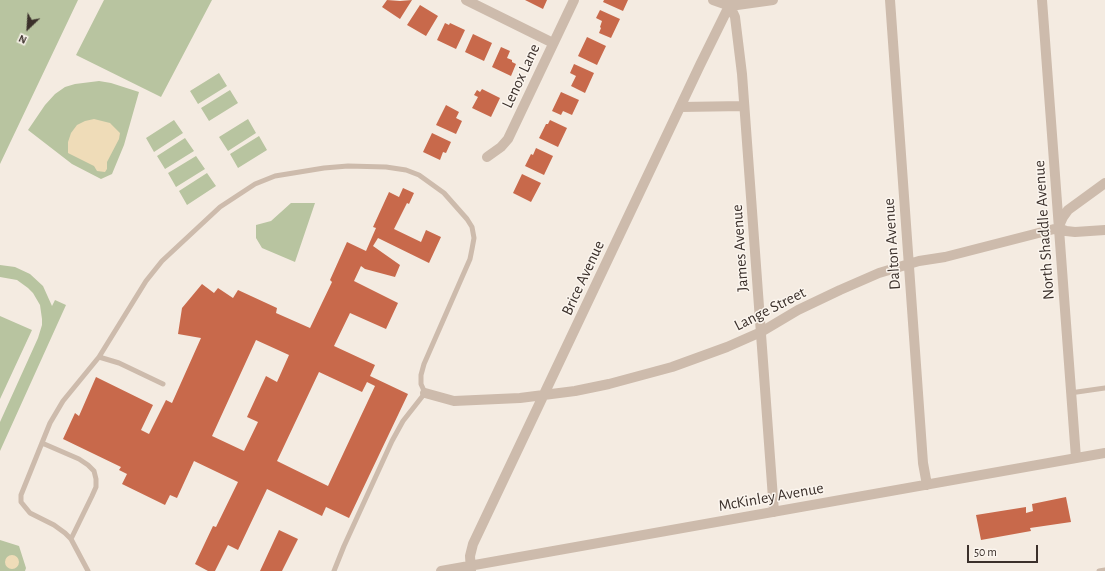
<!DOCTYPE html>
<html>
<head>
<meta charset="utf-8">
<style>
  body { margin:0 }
  #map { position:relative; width:1105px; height:571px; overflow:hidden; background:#f4ebe1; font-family:"Alegreya Sans",sans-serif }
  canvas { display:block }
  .north { position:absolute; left:8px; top:8px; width:40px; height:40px; -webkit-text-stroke:3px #fbf5ee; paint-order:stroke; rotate:205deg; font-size:11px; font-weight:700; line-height:16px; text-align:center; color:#3b302b }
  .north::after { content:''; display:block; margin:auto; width:14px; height:18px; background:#3b302b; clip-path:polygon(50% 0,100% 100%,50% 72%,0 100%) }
  .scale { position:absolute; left:967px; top:545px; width:71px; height:18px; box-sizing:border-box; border:2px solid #3b302b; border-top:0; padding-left:5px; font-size:12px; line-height:14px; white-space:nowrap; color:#3b302b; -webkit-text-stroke:3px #fbf5ee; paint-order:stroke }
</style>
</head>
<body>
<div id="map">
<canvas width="1105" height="571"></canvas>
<div class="north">N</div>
<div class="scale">50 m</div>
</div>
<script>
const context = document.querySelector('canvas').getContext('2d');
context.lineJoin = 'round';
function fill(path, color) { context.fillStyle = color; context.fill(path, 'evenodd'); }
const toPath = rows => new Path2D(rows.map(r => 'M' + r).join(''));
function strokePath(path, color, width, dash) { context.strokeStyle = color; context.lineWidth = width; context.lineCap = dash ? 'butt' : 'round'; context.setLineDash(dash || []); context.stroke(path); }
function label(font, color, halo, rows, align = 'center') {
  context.font = font + ' "Alegreya Sans",sans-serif'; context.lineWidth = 3; context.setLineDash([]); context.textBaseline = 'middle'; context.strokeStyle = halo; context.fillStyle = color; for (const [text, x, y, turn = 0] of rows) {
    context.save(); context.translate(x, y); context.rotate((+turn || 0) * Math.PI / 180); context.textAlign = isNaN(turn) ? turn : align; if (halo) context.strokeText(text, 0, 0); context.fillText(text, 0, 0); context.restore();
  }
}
const green = toPath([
  [0,0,78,0,0,164],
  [104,0,212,0,161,97,76,55],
  [219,73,227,86,198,104,190,91],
  [99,81,111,83,139,92,124,145,112,174,101,179,72,164,28,130,45,105,55,94,65,87,75,84],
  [230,90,238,103,209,121,201,108],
  [248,119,256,133,228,151,219,137],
  [174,120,183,133,154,152,146,138],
  [259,136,267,150,238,168,230,154],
  [185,138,194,151,165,169,157,156],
  [196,156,205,169,176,187,168,173],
  [207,173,216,186,187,205,179,191],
  [291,203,315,203,295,262,262,248,256,238,256,225,271,221],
  [0,265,15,267,30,274,43,286,52,306,55,300,66,305,0,451,0,422,38,338,42,325,42,319,40,305,33,293,28,288,17,280,0,277],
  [0,316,32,330,0,399],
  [0,540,19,546,26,568,25,571,0,571]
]);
const sand = toPath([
  [94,119,110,123,120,133,119,139,107,162,107,169,105,172,97,171,94,166,68,153,68,142,71,133,77,125,85,121],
  '5 562a7 7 0 1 1 14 0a7 7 0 1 1-14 0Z'
]);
const building = toPath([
  [387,0,400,1,412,0,400,19,382,7],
  [525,0,547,0,543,9],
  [604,0,628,0,623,11,603,2],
  [420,5,438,16,426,36,407,25],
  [600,10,620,19,611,38,599,33,601,28,600,27,602,21,596,18],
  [445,23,449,25,450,23,465,30,456,49,437,40],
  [473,34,492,43,484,61,465,52],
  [587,37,606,46,597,65,578,56],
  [501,47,510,51,507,58,512,60,512,62,516,64,511,76,492,67],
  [574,64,594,73,585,93,571,86,576,76,570,73],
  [482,89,500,98,491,117,472,108,478,97,474,95,477,90,480,92],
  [561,92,579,100,572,115,563,111,561,115,552,111],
  [446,105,459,112,456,118,462,121,456,134,436,125],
  [550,120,567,128,558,147,539,138,546,124,548,124],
  [432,133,451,142,446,153,443,152,440,160,423,152],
  [536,148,553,156,544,175,525,166,531,154,533,155],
  [522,174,541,183,531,202,513,193],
  [403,188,414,193,409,204,407,203,394,229,421,242,426,230,441,237,429,263,378,238,373,246,400,265,395,277,365,269,361,266,354,281,398,303,386,329,350,313,334,346,375,365,370,376,408,394,349,518,326,507,322,516,267,489,238,550,228,545,215,571,208,571,195,564,213,526,216,527,238,482,194,461,177,498,170,495,165,505,122,484,127,474,119,470,121,467,63,439,75,413,79,416,96,377,153,405,141,430,149,434,166,400,172,403,201,338,178,334,182,308,202,284,214,293,218,288,233,298,238,290,277,308,276,313,310,328,332,282,330,280,347,242,366,251,376,228,373,227,389,192,399,197],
  [256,340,289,355,277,382,266,376,247,417,258,422,244,451,212,436],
  [319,372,362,392,367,382,375,386,328,486,277,461],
  [1066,497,1071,522,1030,528,1031,531,981,540,976,515,1026,507,1026,513,1033,511,1032,504],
  [279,530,298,539,282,571,260,571]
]);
const lane = toPath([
  [99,357,119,363,163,384],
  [1070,393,1105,388],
  [42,443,79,459,88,465,94,471,96,479,96,487,92,496,71,539],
  [88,571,71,539,65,533,54,525,30,513,21,502,21,495,50,423,63,401,99,357,146,281,162,261,220,207,255,184,275,176,324,168,348,166,386,167,406,170,419,175,444,193,467,219,472,227,474,238,472,249,470,259,424,364,421,375,421,384,425,393,403,421,392,441,344,546,334,571],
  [1099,571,1105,570]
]);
const street = toPath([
  [466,0,553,43],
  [713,0,730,6,773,0],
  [890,0,923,463,927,485],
  [1042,0,1076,458],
  [730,6,735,17,742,74,774,512],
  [681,107,744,106],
  [487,157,501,147,508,139,574,0],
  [1059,226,1063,217,1068,210,1105,183],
  [1058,228,1066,231,1075,232,1105,230],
  [425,393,454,401,520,398,575,391,609,384,672,367,727,347,761,332,798,310,840,290,879,273,919,261,945,257,1058,228],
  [441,571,1105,453],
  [471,571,470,556,473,544,700,65,732,0]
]);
const streetNames = [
  ["Lenox Lane",521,76,-65],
  ["North Shaddle Avenue",1044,230,-94],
  ["Dalton Avenue",892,244,-94],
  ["James Avenue",740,248,-94],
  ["Brice Avenue",583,278,-65],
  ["Lange Street",770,309,-27],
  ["McKinley Avenue",771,497,-10]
];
fill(green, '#b8c4a0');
fill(sand, '#efdcb8');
fill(building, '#c8694b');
strokePath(lane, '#cdbbac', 5);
strokePath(street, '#cdbbac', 10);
label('16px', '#3b302b', '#fbf5ee', streetNames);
</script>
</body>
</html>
